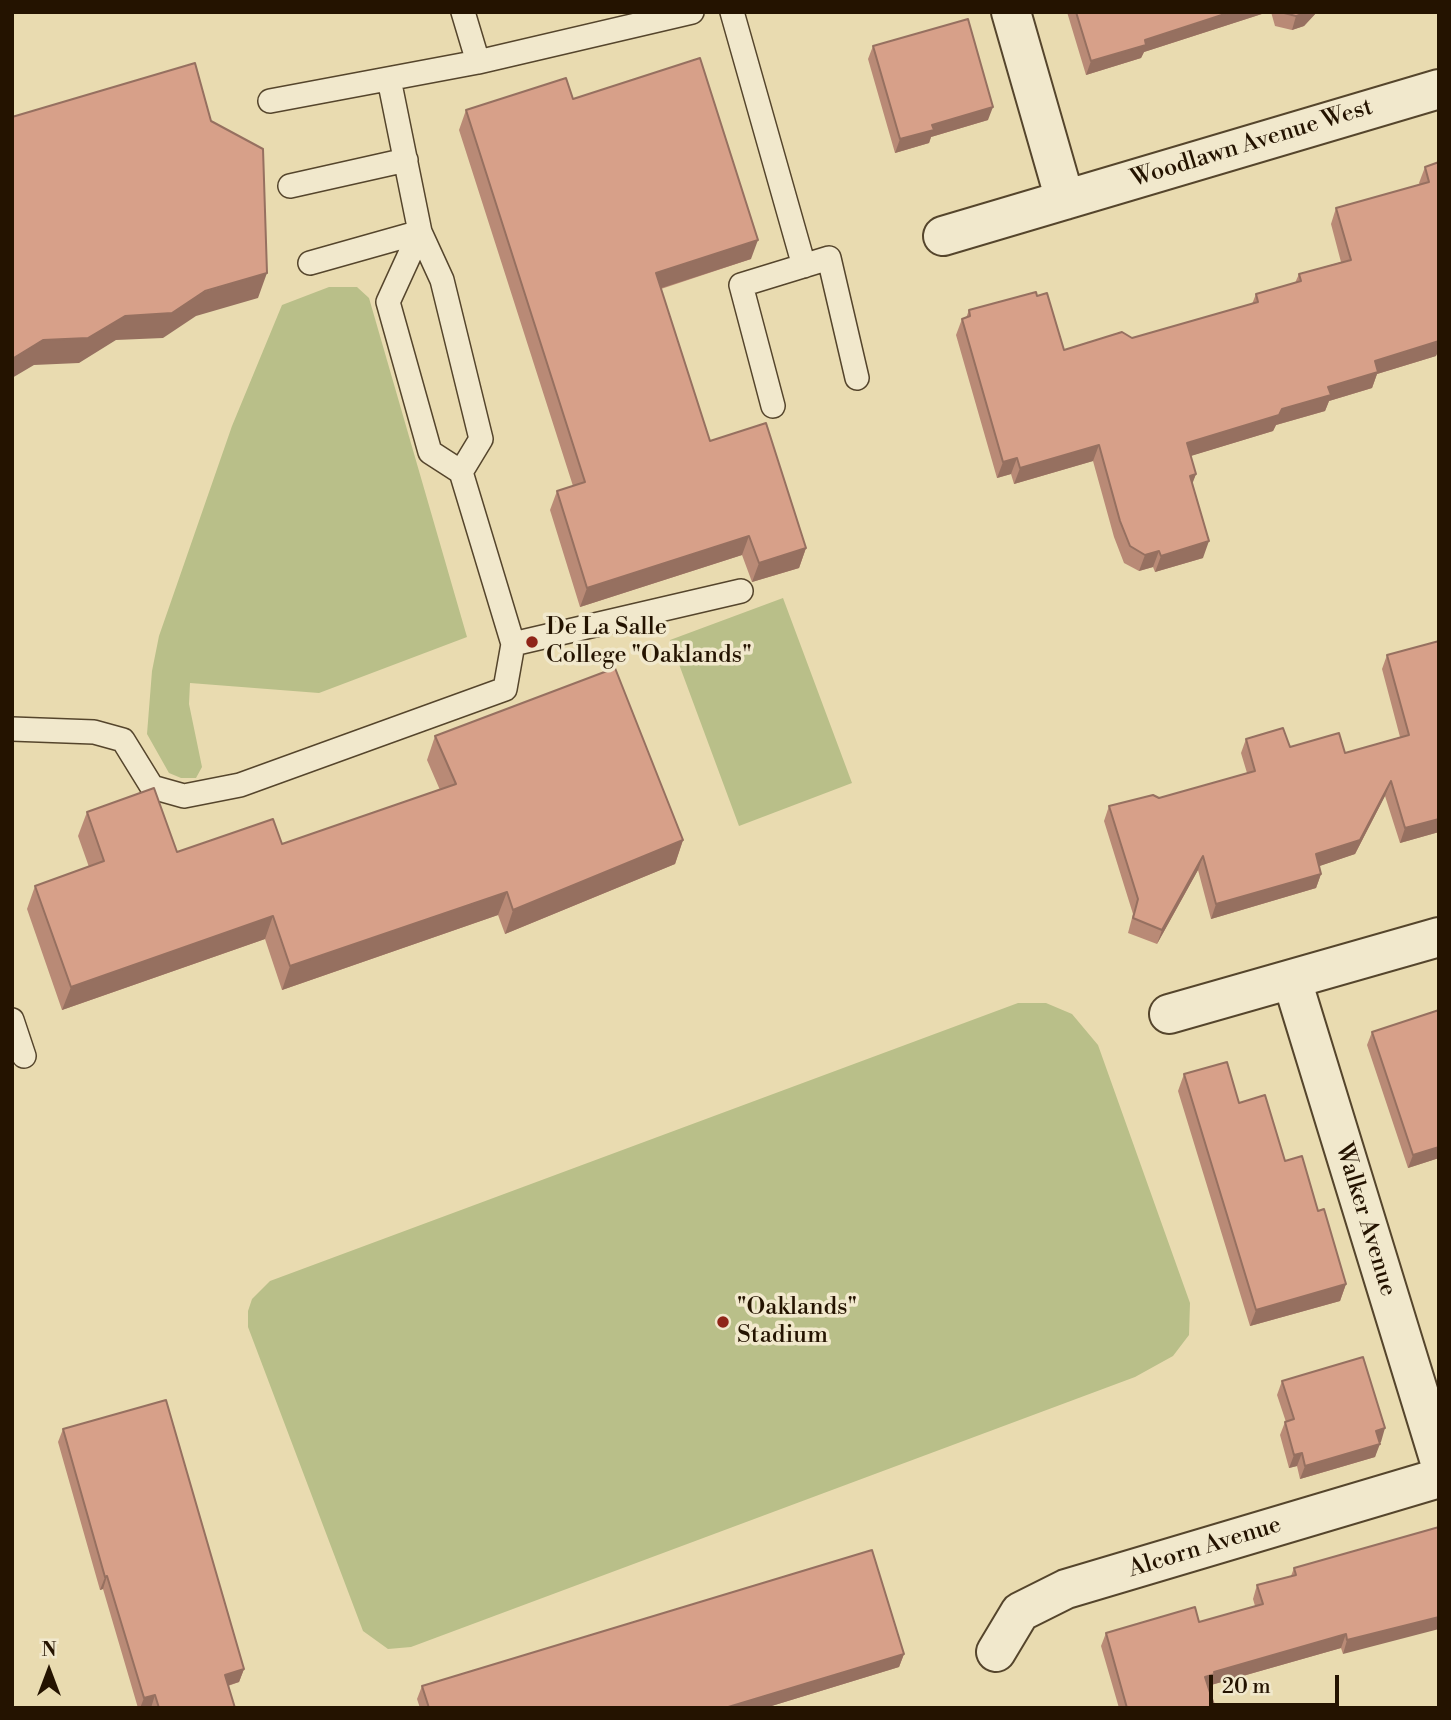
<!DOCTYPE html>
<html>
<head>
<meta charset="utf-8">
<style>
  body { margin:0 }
  #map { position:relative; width:1451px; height:1720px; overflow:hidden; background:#e9dbb0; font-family:"Libre Bodoni",serif }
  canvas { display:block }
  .frame { position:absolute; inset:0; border:14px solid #241300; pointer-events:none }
  .north { position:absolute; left:14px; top:1636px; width:70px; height:70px; -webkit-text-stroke:5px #f1e8cc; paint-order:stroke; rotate:0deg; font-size:19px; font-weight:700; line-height:28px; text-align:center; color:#241300 }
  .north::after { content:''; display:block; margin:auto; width:24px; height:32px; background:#241300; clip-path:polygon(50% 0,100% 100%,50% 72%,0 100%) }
  .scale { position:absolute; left:1209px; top:1675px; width:130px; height:32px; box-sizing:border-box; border:4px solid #241300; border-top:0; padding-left:9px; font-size:21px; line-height:24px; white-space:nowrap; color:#241300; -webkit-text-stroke:5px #f1e8cc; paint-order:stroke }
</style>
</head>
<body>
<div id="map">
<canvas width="1451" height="1720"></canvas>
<div class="frame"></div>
<div class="north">N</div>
<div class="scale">20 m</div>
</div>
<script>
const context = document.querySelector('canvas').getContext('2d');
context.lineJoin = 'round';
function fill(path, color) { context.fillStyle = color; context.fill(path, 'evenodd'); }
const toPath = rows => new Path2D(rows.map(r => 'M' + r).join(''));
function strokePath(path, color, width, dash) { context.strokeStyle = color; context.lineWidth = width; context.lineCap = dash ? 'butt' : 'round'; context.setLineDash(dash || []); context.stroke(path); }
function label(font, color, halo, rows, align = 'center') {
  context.font = font + ' "Libre Bodoni",serif'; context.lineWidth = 7; context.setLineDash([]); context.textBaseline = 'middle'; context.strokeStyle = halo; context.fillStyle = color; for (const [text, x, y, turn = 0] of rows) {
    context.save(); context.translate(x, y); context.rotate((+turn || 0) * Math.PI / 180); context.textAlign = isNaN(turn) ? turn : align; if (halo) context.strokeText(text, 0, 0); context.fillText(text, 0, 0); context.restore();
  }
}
const green = toPath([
  [329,287,357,287,369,298,467,637,319,693,190,683,189,704,202,767,196,778,181,778,169,773,147,734,152,671,159,636,232,426,282,305],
  [783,598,852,783,739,826,670,640],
  [1018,1003,1046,1003,1072,1014,1098,1045,1190,1303,1189,1335,1173,1356,1135,1377,411,1647,388,1649,363,1631,248,1327,248,1311,252,1299,270,1281]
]);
const service = toPath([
  [463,12,478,62],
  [732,12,804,266],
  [389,79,420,232,442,280,481,439,461,472],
  [270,101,478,62,692,12],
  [290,186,406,160],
  [420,232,388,302,430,452,461,472,513,644],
  [310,263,420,232],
  [773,406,741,285,829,258,857,378],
  [12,729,94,732,123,740,152,787,184,796,240,785,505,689,513,644,741,591],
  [12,1020,24,1056]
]);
const minor = toPath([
  [1011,12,1065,200],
  [943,236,1439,89],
  [1292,980,1439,1459],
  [1169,1014,1439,937],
  [996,1652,1020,1612,1066,1589,1439,1478]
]);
const wall = toPath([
  [1067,12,1268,12,1144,52,1141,58,1086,75],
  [1271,12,1317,12,1304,26,1292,30,1275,26],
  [873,46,988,120,931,137,929,143,895,153,868,59],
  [573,99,751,259,661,289,710,441,806,548,799,568,752,582,742,555,580,607,550,510,557,491,573,486,459,130,466,110],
  [1439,162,1436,356,1377,374,1372,388,1329,401,1325,411,1276,425,1273,431,1190,456,1196,474,1192,483,1203,558,1155,572,1153,567,1139,571,1124,563,1114,537,1093,461,1014,484,1011,474,997,478,956,335,962,319,966,318,969,310,1037,296,1064,350,1132,338,1252,304,1256,294,1295,283,1299,274,1341,262,1331,224,1336,208,1420,185,1419,183,1425,167],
  [1387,655,1439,832,1400,843,1385,796,1355,854,1319,866,1321,874,1316,888,1211,919,1198,870,1157,944,1128,933,1133,914,1104,821,1109,806,1159,798,1247,773,1241,753,1246,739,1290,747,1345,753,1400,737,1382,669],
  [435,736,683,840,675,864,505,934,498,915,282,990,265,939,62,1010,27,909,35,886,89,867,78,836,87,812,177,852,282,844,440,790,427,760],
  [1439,1010,1439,1158,1408,1168,1367,1045,1372,1032],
  [1184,1074,1239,1103,1285,1161,1318,1211,1346,1284,1340,1301,1250,1326,1178,1091],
  [1282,1381,1381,1442,1379,1442,1375,1457,1300,1479,1297,1466,1289,1468,1280,1435,1285,1422,1286,1422,1277,1395],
  [63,1429,244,1669,239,1682,228,1686,235,1708,138,1708,103,1589,100,1590,58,1442],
  [1439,1527,1343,1654,1341,1648,1211,1685,1209,1688,1215,1708,1119,1708,1101,1646,1106,1633,1199,1622,1255,1606,1253,1599,1257,1585,1291,1576,1294,1568],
  [904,1654,899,1667,765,1708,420,1708,417,1699,422,1686]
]);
const shadedWall = toPath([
  [1231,12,1268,12,1144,52,1141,58,1086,75,1091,61,1145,40],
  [1317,12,1304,26,1292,30,1296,16,1308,13],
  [993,107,988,120,931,137,929,143,895,153,900,139,932,125],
  [758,240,751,259,649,292,656,273],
  [267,273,258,298,196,316,163,338,116,340,79,363,34,365,12,378,12,359,43,340],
  [1439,341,1439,350,1436,356,1377,374,1372,388,1329,401,1325,411,1276,425,1273,431,1181,459,1187,443,1282,409,1328,387,1375,361],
  [1099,445,1093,461,1014,484,1020,468],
  [1017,458,1011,474,997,478,1003,462],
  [1196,474,1190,490,1190,476],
  [749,536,742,555,580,607,587,588],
  [1209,541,1203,558,1155,572,1161,556],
  [806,548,799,568,752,582,759,563],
  [1159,551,1153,567,1139,571,1145,555],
  [1391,781,1385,796,1355,854,1311,869,1316,854],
  [1439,819,1439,832,1400,843,1405,828],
  [683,840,675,864,505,934,513,910],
  [1203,856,1198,870,1157,944,1162,930],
  [1321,874,1316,888,1211,919,1216,904],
  [507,892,498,915,282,990,290,966],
  [273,916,265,939,62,1010,71,987],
  [1439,1147,1439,1158,1408,1168,1413,1155],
  [1346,1284,1340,1301,1250,1326,1256,1310],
  [1385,1428,1381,1442,1371,1445,1376,1431],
  [1380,1444,1375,1457,1300,1479,1305,1466],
  [1302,1453,1297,1466,1289,1468,1294,1455],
  [107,1576,103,1589,100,1590,105,1577],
  [1439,1617,1439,1629,1343,1654,1347,1640],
  [1346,1634,1341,1648,1211,1685,1210,1687,1200,1690,1205,1677,1214,1672],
  [904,1654,899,1667,765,1708,725,1708],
  [244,1669,239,1682,220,1688,225,1675],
  [155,1695,151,1708,140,1708,144,1698]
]);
const building = toPath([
  [1076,12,1231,12,1145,40,1146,45,1091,61,1076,12],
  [1280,12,1309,12,1296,16,1280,12],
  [968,19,993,107,932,125,934,130,900,139,873,46,968,19],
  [700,58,758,240,656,273,710,441,766,423,806,548,759,563,749,536,587,588,557,491,585,482,466,110,566,78,573,99,700,58],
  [195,63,211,121,263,149,267,273,205,291,172,313,125,316,88,338,43,340,12,359,12,117,195,63],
  [1439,162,1439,341,1375,361,1378,372,1328,387,1331,395,1282,409,1279,415,1187,443,1196,474,1190,476,1209,541,1161,556,1159,551,1145,555,1130,546,1120,521,1099,445,1020,468,1017,458,1003,462,962,319,970,316,969,310,1036,292,1037,296,1047,293,1064,350,1122,332,1132,338,1258,302,1256,294,1301,281,1299,274,1351,260,1336,208,1429,182,1425,167,1439,162],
  [1439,641,1439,819,1405,828,1391,781,1360,840,1316,854,1321,874,1216,904,1203,856,1162,930,1133,918,1138,899,1109,806,1153,795,1159,798,1255,771,1246,739,1283,728,1290,747,1339,733,1345,753,1409,735,1387,655,1439,641],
  [615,668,683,840,513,910,507,892,290,966,273,916,71,987,35,886,104,861,87,812,154,788,177,852,273,819,282,844,456,784,435,736,615,668],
  [1439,1010,1439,1147,1413,1155,1372,1032,1439,1010],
  [1227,1062,1239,1103,1265,1095,1285,1161,1302,1156,1318,1211,1324,1209,1346,1284,1256,1310,1184,1074,1227,1062],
  [1363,1357,1385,1428,1376,1431,1380,1444,1305,1466,1302,1453,1294,1455,1285,1422,1294,1419,1282,1381,1363,1357],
  [166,1400,244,1669,225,1675,235,1708,159,1708,155,1695,144,1698,107,1576,105,1577,63,1429,166,1400],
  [1439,1527,1439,1617,1347,1640,1346,1634,1214,1672,1215,1674,1205,1677,1215,1708,1127,1708,1106,1633,1195,1607,1199,1622,1263,1604,1257,1585,1296,1575,1294,1568,1439,1527],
  [872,1550,904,1654,725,1708,429,1708,422,1686,872,1550]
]);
const markers = [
  [532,642,7,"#8f2418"],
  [723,1322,7,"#8f2418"]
];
const streetNames = [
  ["Woodlawn Avenue West",1252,144,-17],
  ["Walker Avenue",1365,1220,73],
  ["Alcorn Avenue",1205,1548,-17]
];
const poiNames = [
  ["De La Salle",546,628],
  ["College \"Oaklands\"",546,656],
  ["\"Oaklands\"",737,1308],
  ["Stadium",737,1336]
];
fill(green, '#b9bf89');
strokePath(service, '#55452c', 26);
strokePath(minor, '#55452c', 42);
strokePath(service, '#f1e8cc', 23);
strokePath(minor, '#f1e8cc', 38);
fill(wall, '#b98a76');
fill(shadedWall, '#967060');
fill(building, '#d7a089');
strokePath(building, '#967060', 2);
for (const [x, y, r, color] of markers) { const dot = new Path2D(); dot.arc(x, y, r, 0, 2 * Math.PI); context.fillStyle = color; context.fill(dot); strokePath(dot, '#f1e8cc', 2.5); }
label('24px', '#241300', '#f1e8cc', streetNames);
label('24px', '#241300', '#f1e8cc', poiNames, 'left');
</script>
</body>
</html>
